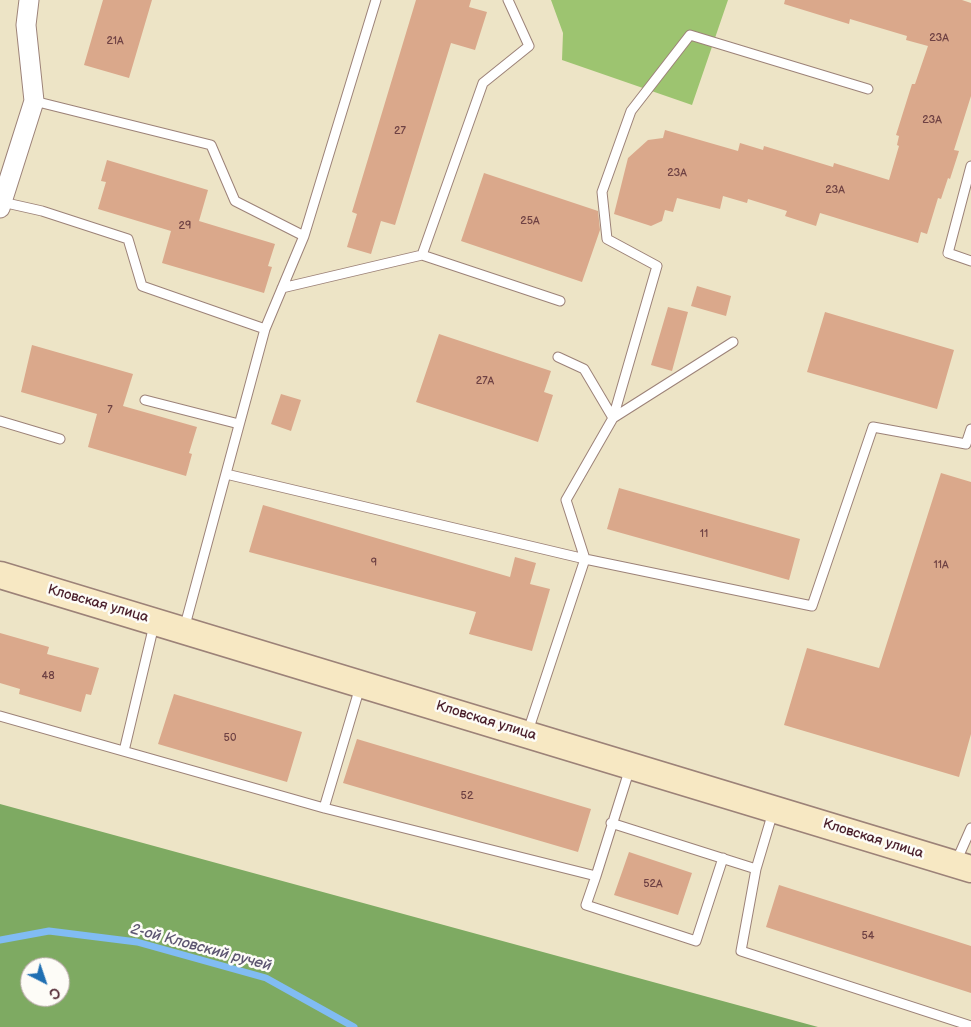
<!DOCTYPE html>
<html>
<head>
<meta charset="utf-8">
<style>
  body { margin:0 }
  #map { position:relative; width:971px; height:1027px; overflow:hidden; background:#ede4c6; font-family:"Balsamiq Sans",sans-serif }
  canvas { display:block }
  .north { position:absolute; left:20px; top:957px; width:50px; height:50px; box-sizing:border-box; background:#fdfcf7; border:1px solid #b5a4a5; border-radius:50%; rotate:139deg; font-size:14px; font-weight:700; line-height:20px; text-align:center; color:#4a1f2b }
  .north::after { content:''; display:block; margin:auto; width:18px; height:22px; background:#1f6fb2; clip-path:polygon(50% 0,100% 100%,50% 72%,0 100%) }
</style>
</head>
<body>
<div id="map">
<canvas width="971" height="1027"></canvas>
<div class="north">С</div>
</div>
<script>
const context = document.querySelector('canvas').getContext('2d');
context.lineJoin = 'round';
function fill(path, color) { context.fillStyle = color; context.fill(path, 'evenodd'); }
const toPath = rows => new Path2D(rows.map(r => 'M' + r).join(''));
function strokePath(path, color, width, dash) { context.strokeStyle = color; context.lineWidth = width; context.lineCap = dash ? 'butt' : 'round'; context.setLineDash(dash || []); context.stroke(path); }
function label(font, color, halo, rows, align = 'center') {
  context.font = font + ' "Balsamiq Sans",sans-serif'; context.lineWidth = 5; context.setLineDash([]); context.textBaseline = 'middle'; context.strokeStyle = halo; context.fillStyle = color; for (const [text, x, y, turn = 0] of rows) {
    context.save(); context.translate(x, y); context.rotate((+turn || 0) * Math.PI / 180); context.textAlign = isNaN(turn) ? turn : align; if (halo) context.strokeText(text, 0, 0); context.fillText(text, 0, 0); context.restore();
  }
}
const green = toPath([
  [551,0,728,0,692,105,562,60,563,33]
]);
const forest = toPath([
  [0,804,818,1027,0,1027],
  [30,967,60,967,60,997,30,997]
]);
const stream = toPath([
  [0,940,49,931,137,942,266,978,354,1027]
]);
const building = toPath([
  [103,0,152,0,129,78,84,65],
  [416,0,471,0,469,7,487,12,475,50,451,43,395,225,381,221,371,254,347,247,357,214,352,212],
  [785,0,962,0,971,3,971,96,954,150,959,151,950,179,948,178,941,199,938,198,927,234,921,232,918,243,820,213,816,226,785,216,787,211,748,199,747,203,723,196,720,209,677,198,673,212,665,210,662,221,651,226,614,214,628,158,648,140,663,138,665,130,738,151,740,143,763,150,764,146,833,167,834,163,889,180,899,146,897,145,899,136,896,135,912,84,915,84,928,46,906,40,907,36,850,19,849,24,784,4],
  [107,160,208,190,199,221,275,244,268,266,272,267,264,293,162,263,171,231,98,209,106,182,101,181],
  [484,173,598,211,600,230,582,282,461,241],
  [697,286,731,296,726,316,691,306],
  [668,307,688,312,672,371,651,365],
  [825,312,954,350,937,409,807,372],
  [439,334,551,371,544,392,553,395,538,442,416,402],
  [32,345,133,374,123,406,197,427,189,453,192,454,186,476,88,447,97,414,21,392],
  [281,394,301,400,291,431,271,424],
  [941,473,971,482,971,734,959,777,784,725,807,648,879,668],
  [619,488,800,539,789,580,607,529],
  [263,505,510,577,515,557,536,563,530,584,550,589,532,651,469,634,476,612,249,552],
  [0,633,49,647,47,654,99,668,91,695,86,694,81,712,19,694,20,689,0,683],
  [174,694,302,732,287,782,158,744],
  [357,739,591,809,578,852,343,783],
  [629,852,692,873,678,915,614,895],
  [779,885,971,946,971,993,766,927]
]);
const lane = toPath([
  [34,101,211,145,235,201,304,236],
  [971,166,948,253,971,261],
  [2,202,42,211,128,239,142,286,265,329],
  [422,255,560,301],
  [282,288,422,255,483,83,529,46,508,0],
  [558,357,584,369,613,418],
  [145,400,239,424],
  [613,418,657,266,607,239,602,192,631,111,690,35,868,89],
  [0,421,60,439],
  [226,474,585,559,812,606,873,427,966,444,971,429],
  [184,629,265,329,304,236,376,0],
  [360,687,324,808,596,876,630,768],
  [0,716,324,808],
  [528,731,585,559,566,500,613,418,733,342],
  [124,751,154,625],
  [773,812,756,869,741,951,971,1026],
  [611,823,756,869],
  [956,862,971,828],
  [596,876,586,905,696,941,723,858]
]);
const street = toPath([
  [0,208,34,101,26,25,29,0]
]);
const secondary = toPath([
  [0,575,971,869]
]);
const numberNames = [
  ["23А",939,38],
  ["21А",115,41],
  ["23А",932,120],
  ["27",400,131],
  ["23А",677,173],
  ["23А",835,190],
  ["25А",530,221],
  ["29",185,226],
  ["27А",485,381],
  ["7",110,410],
  ["11",704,534],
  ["9",374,563],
  ["11А",941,565],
  ["48",48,676],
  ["50",230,738],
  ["52",467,796],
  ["52А",653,884],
  ["54",868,936]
];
const streetNames = [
  ["Кловская улица",98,604,16],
  ["Кловская улица",486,721,17],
  ["Кловская улица",873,839,17]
];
const waterNames = [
  ["2-ой Кловский ручей",201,948,15]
];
fill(green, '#9dc470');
fill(forest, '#7eaa62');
strokePath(stream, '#81bcf3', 7);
fill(building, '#daa88b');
strokePath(lane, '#9c8278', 11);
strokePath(street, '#9c8278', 21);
strokePath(secondary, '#9c8278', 29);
strokePath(lane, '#fff', 9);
strokePath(street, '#fff', 19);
strokePath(secondary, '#f7e8c3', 26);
label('11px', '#6e4143', null, numberNames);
label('14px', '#4a1f2b', '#fdfcf7', streetNames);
label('italic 15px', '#5d5671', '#fdfcf7', waterNames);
</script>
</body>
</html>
